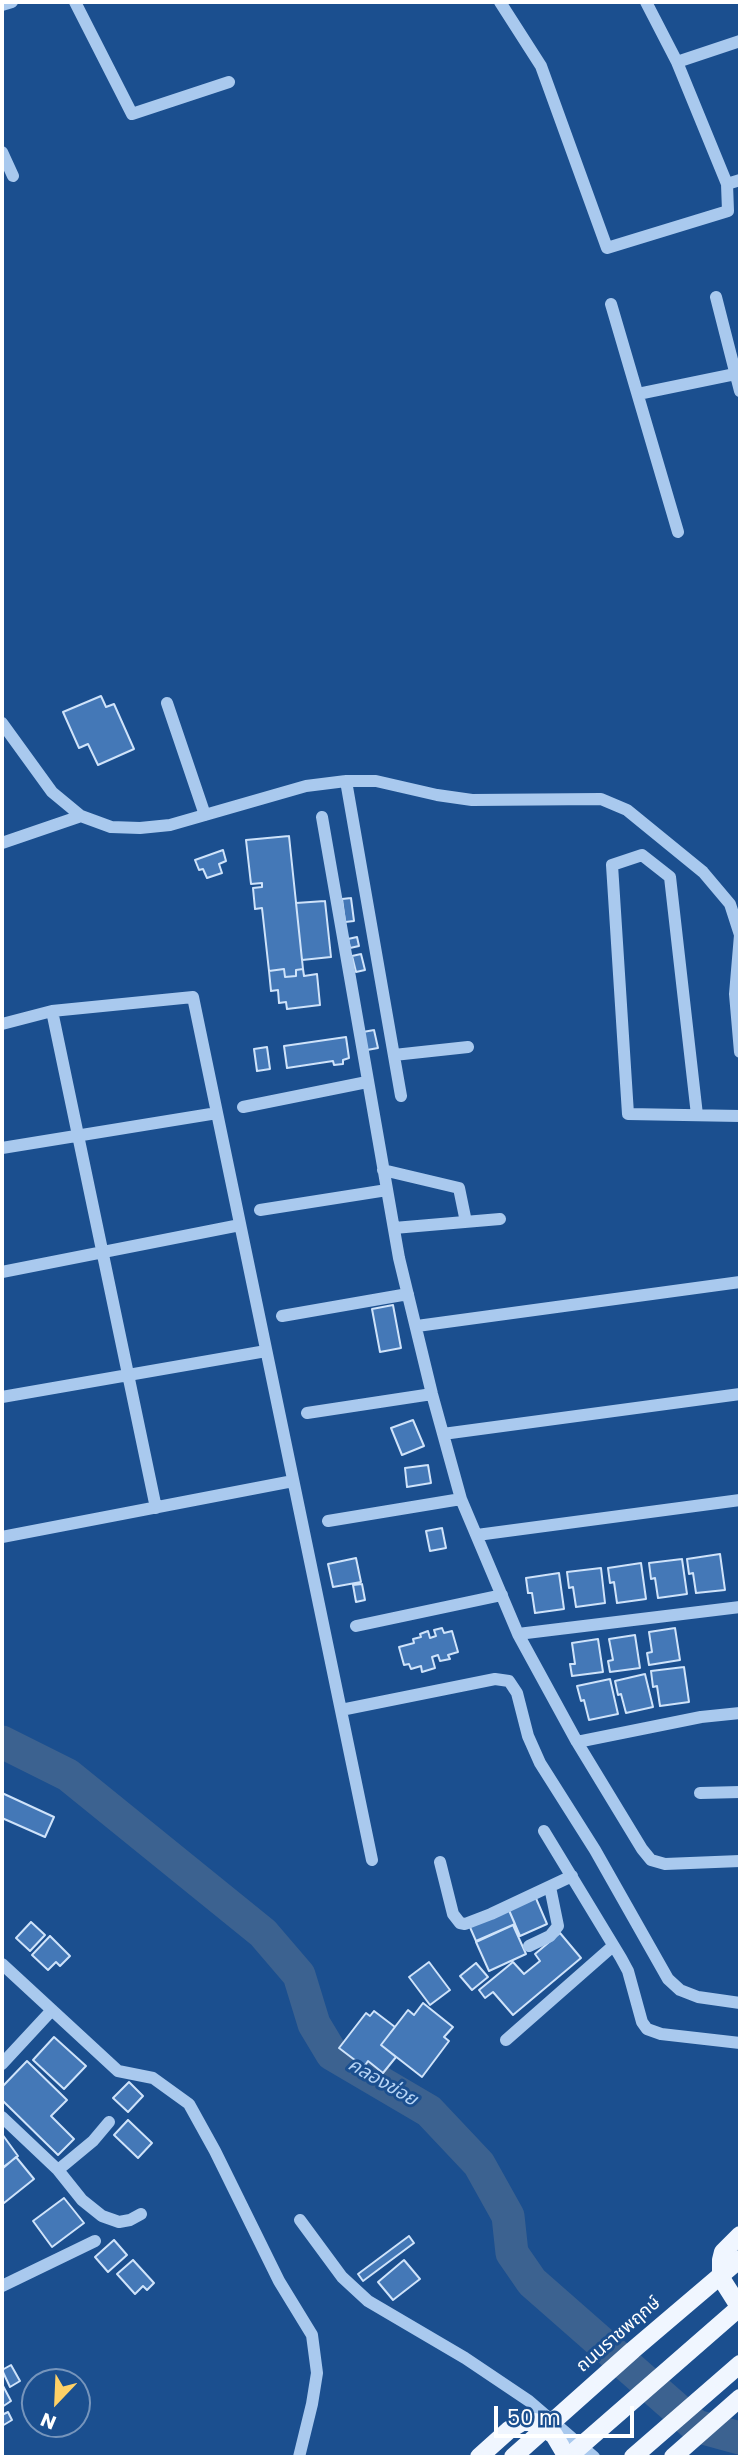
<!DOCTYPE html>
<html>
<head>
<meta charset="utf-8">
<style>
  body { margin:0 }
  #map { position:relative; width:742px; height:2459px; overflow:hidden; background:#1b4f8f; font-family:Poppins,sans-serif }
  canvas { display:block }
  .frame { position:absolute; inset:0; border:4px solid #fff; pointer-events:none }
  .north { position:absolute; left:21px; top:2368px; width:70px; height:70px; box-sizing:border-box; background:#1b4f8f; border:2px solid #7695bc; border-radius:50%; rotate:203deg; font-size:19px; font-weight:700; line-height:28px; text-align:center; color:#fff }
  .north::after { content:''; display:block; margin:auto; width:24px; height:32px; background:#ffd166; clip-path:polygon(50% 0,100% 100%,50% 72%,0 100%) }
  .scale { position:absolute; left:494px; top:2406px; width:140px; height:32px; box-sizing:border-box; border:4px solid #fff; border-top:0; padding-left:9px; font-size:21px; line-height:24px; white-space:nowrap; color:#fff; -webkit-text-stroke:5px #1b4f8f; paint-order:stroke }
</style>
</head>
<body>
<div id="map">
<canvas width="742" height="2459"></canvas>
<div class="frame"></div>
<div class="north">N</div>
<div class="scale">50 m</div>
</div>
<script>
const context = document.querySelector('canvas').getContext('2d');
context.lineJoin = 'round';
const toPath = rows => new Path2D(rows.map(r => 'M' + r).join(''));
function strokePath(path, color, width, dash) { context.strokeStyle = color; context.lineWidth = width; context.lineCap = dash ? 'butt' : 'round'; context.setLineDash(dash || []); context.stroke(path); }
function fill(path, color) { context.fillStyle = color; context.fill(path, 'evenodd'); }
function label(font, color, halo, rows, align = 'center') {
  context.font = font + ' Poppins,"Noto Sans Thai",sans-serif'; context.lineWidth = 6; context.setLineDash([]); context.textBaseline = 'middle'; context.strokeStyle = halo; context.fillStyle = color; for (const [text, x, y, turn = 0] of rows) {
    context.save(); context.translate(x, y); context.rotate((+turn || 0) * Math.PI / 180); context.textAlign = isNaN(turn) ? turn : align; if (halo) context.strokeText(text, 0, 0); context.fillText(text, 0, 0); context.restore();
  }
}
const river = toPath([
  [2,1742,68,1775,263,1933,299,1975,314,2024,332,2054,429,2111,479,2164,508,2216,512,2253,532,2282,696,2426,740,2438]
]);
const building = toPath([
  [101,696,106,707,114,704,134,749,98,765,88,744,79,748,63,712,101,696],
  [289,836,303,969,296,970,296,976,285,977,284,969,269,971,262,908,255,909,253,888,262,887,262,883,251,884,246,840,289,836],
  [223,850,226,861,219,864,222,873,207,878,203,869,199,870,195,860,223,850],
  [351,898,354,921,345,922,342,899,351,898],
  [325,901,331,957,302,960,296,903,325,901],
  [357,937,359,946,350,948,348,939,357,937],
  [361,954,365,970,356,972,352,956,361,954],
  [284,969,285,977,296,976,296,970,303,969,304,976,317,974,320,1005,287,1009,286,1002,279,1003,278,990,271,991,269,971,284,969],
  [374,1030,378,1048,367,1050,363,1032,374,1030],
  [346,1037,349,1058,343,1060,343,1064,334,1065,333,1061,287,1068,284,1046,346,1037],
  [267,1047,270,1069,257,1071,254,1049,267,1047],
  [393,1305,401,1348,380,1352,372,1309,393,1305],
  [413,1420,424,1446,402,1455,391,1428,413,1420],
  [428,1465,431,1483,407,1487,405,1468,428,1465],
  [442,1528,446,1548,430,1551,426,1531,442,1528],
  [720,1554,725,1590,696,1593,693,1573,689,1574,687,1559,720,1554],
  [356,1558,361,1582,333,1587,328,1564,356,1558],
  [682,1559,687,1594,658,1598,655,1578,651,1579,649,1563,682,1559],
  [641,1563,646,1599,617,1603,614,1582,610,1583,608,1568,641,1563],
  [601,1568,605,1603,576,1607,573,1587,569,1588,567,1572,601,1568],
  [559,1573,564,1609,535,1613,532,1593,528,1593,526,1578,559,1573],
  [362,1584,365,1600,356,1602,353,1585,362,1584],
  [442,1628,444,1633,452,1631,458,1652,448,1655,450,1659,440,1661,438,1655,432,1657,435,1668,422,1672,421,1666,411,1669,409,1664,404,1665,399,1647,414,1643,413,1639,421,1637,420,1634,428,1631,430,1638,436,1636,434,1630,442,1628],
  [675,1628,680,1660,649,1665,647,1653,652,1652,649,1632,675,1628],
  [635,1635,640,1668,610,1672,608,1661,613,1660,609,1639,635,1635],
  [598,1639,603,1672,572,1676,570,1664,575,1664,572,1643,598,1639],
  [684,1667,689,1702,660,1706,657,1686,653,1687,651,1671,684,1667],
  [645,1674,653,1707,626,1713,621,1694,618,1695,615,1681,645,1674],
  [610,1679,618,1714,589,1720,584,1700,581,1701,577,1686,610,1679],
  [2,1793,54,1817,45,1837,2,1818,2,1793],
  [535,1896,547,1924,520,1936,508,1908,535,1896],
  [508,1908,515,1924,476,1941,469,1925,508,1908],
  [31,1922,45,1935,30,1951,16,1938,31,1922],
  [513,1925,526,1954,489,1971,476,1942,513,1925],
  [560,1933,581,1958,513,2015,493,1992,485,1998,479,1990,513,1962,524,1974,540,1961,535,1954,560,1933],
  [50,1936,70,1956,60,1966,56,1962,48,1970,32,1955,50,1936],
  [429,1962,450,1990,430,2005,409,1977,429,1962],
  [476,1963,488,1977,472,1990,460,1976,476,1963],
  [423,2003,453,2027,444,2037,449,2041,422,2077,381,2045,408,2010,414,2015,423,2003],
  [374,2011,395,2027,381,2045,396,2057,383,2073,368,2061,364,2067,339,2048,366,2013,370,2016,374,2011],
  [54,2037,86,2066,64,2089,33,2060,54,2037],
  [27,2061,67,2100,51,2116,74,2139,58,2155,2,2100,2,2087,27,2061],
  [129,2082,143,2096,128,2112,113,2098,129,2082],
  [128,2120,152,2143,138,2158,114,2135,128,2120],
  [2,2134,18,2156,2,2168,2,2134],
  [16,2157,34,2179,4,2203,2,2200,2,2169,16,2157],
  [64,2198,84,2223,52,2247,33,2221,64,2198],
  [409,2236,414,2243,363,2281,358,2274,409,2236],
  [114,2240,127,2255,108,2272,95,2257,114,2240],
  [133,2260,154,2283,147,2290,143,2286,135,2294,117,2274,133,2260],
  [404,2260,420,2279,393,2300,378,2282,404,2260],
  [11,2365,20,2381,10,2387,2,2370,11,2365],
  [2,2384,11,2401,2,2407,2,2384],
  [8,2412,12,2420,2,2426,2,2415,8,2412]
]);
const minor = toPath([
  [75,2,132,114,229,82],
  [500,2,541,66,607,248,728,211,727,184],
  [646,2,677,62,727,184,740,180],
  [2,5,12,2],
  [677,62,740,41],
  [2,152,13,176],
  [716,297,740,391],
  [611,304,678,532],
  [638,394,740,373],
  [167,703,205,815],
  [2,723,52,792,81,816,111,827,140,828,170,825,306,786,346,781,376,781,437,795,472,800,601,799,627,810,703,872,730,904,740,935,735,994,740,1052],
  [346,781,401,1096],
  [322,817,399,1258,432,1394,461,1499,518,1634,577,1742,642,1849,651,1860,665,1864,740,1861],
  [2,843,81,816],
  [52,1011,156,1508],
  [2,1024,52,1011,193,997,372,1860],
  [394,1055,468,1047],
  [243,1107,367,1082],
  [697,1115,670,877,642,855,612,865,628,1114,740,1116],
  [2,1148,217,1113],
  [383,1170,459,1188,466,1222],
  [260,1210,387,1190],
  [394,1228,500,1219],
  [2,1272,240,1225],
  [282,1316,408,1294],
  [417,1326,740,1282],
  [2,1397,266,1351],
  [307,1413,432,1394],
  [443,1434,740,1394],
  [328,1521,461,1499],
  [477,1535,740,1500],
  [2,1537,293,1481],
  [356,1626,502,1595],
  [518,1634,740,1607],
  [341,1710,495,1679,509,1681,517,1693,528,1736,540,1763,595,1850,668,1979,680,1990,698,1997,740,2003],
  [577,1742,701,1717,740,1713],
  [700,1793,740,1792],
  [544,1831,621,1958,628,1971,642,2022,647,2029,661,2034,740,2043],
  [440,1862,453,1914,460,1923,465,1924,491,1914,572,1876],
  [529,1946,550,1936,558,1926,550,1887],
  [2,1964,118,2071,153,2078,189,2104,215,2151,279,2281,312,2335,317,2373,312,2404,299,2457],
  [506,2040,613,1946],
  [2,2064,52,2010],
  [2,2117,58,2170,82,2200,102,2216,119,2222,130,2220,141,2214],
  [58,2170,93,2141,109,2122],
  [300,2220,342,2277,368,2301,465,2358,529,2401,594,2457],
  [2,2286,95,2241]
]);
const major = toPath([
  [740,2235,723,2252,721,2260,721,2278,740,2308],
  [479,2457,509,2430,522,2422,535,2422,554,2435,567,2457],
  [633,2457,740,2364],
  [673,2457,740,2398]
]);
const majorBridge = toPath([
  [513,2457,633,2350,740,2259],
  [568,2457,740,2307]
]);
const streetNames = [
  ["ถนนราชพฤกษ์",619,2335,-41]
];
const waterNames = [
  ["คลองข่อย",382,2083,30]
];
strokePath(river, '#3c6290', 33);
fill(building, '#4478b7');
strokePath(building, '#cfe3fa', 2);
strokePath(minor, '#a9c9ee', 12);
strokePath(major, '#f0f6ff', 18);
strokePath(majorBridge, '#f0f6ff', 18);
label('18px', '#fff', '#1b4f8f', streetNames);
label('italic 19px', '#b5d3f5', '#1b4f8f', waterNames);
</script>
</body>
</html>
